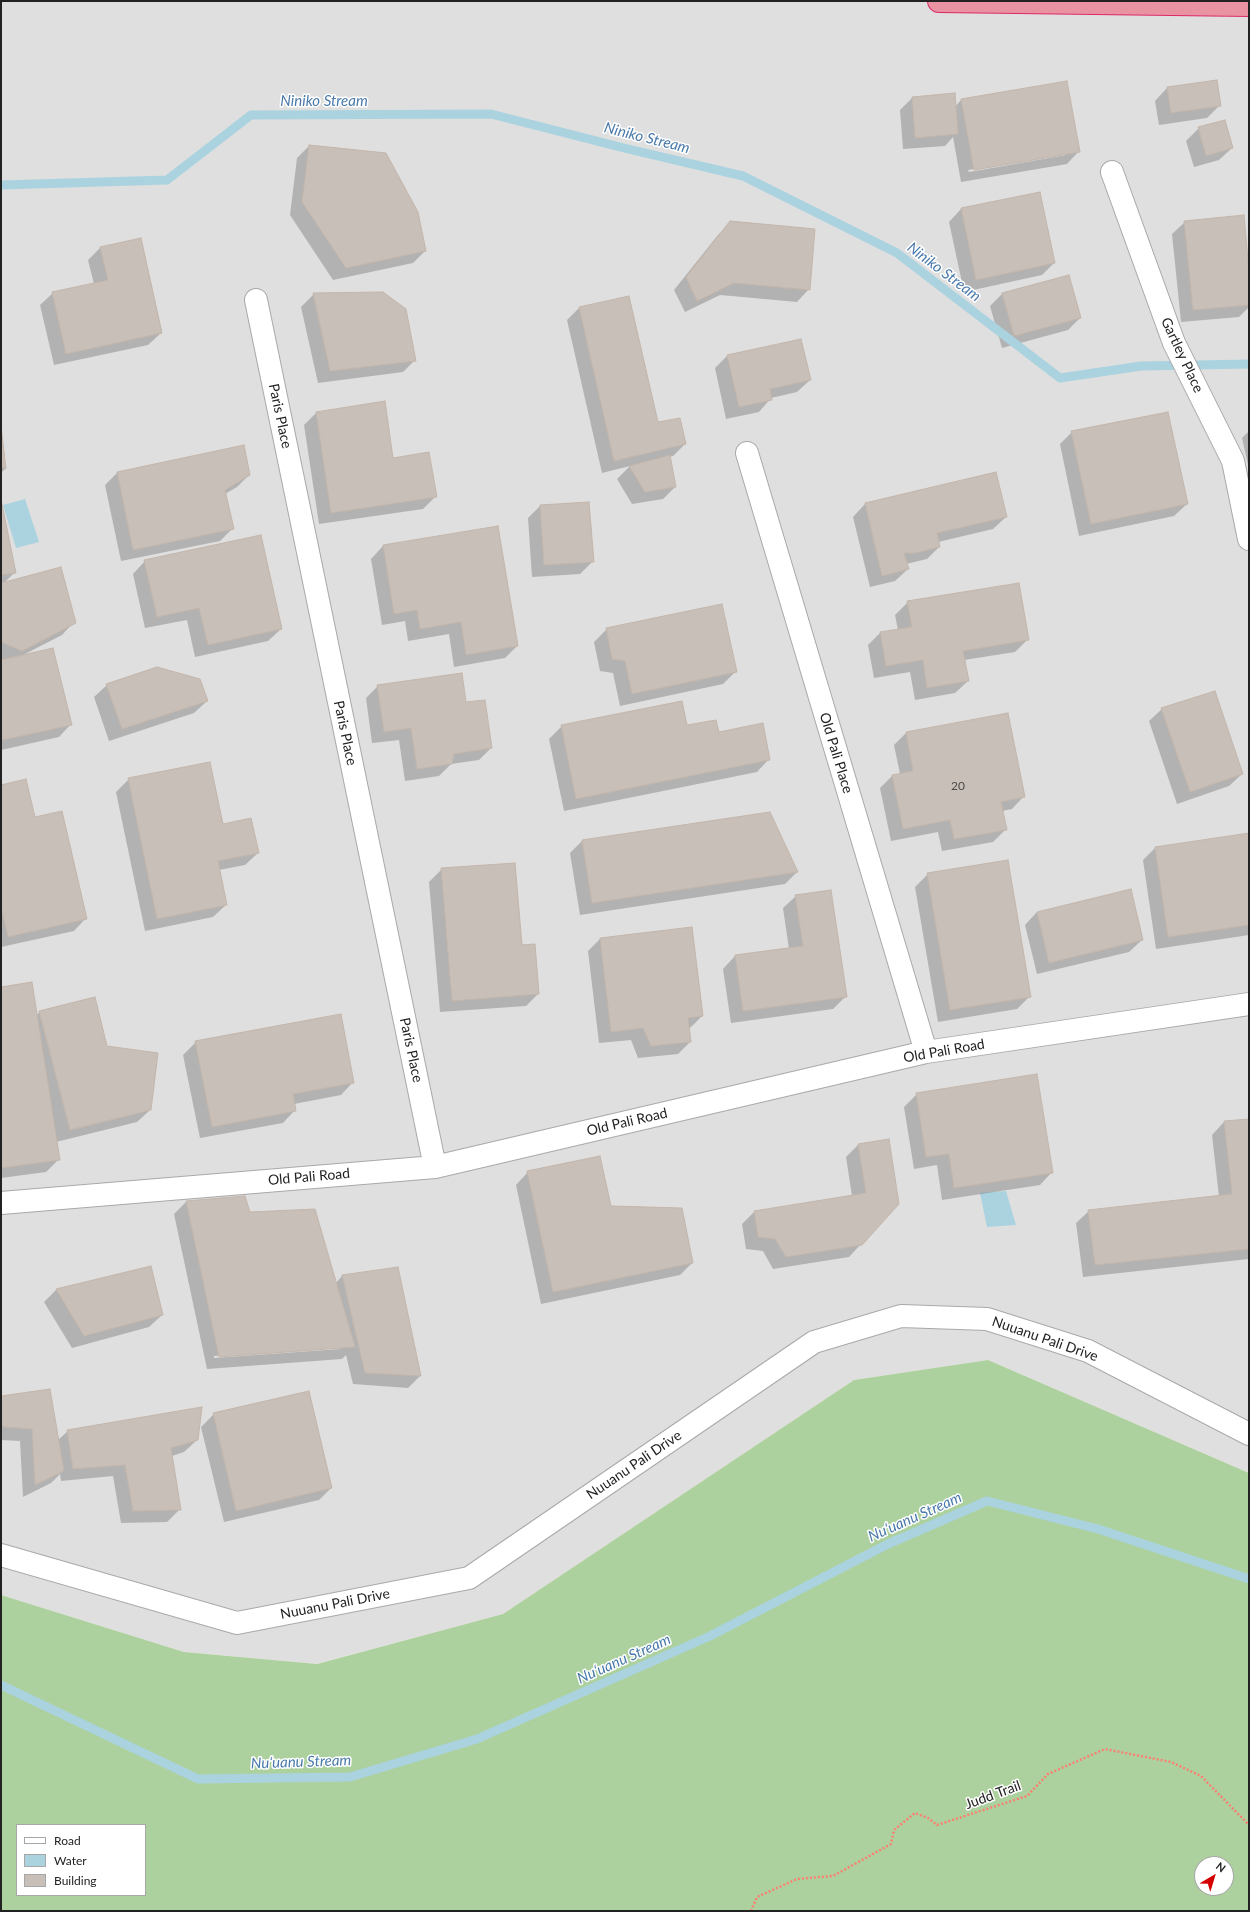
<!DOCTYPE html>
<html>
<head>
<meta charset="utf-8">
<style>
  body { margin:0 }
  #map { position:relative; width:1250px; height:1912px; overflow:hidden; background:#f2efe9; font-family:Lato,sans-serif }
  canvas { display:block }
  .frame { position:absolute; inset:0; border:2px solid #222; pointer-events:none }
  .legend { position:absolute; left:16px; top:1824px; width:130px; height:72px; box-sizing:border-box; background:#fff; border:1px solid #a7a7a7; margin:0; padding:5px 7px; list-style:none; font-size:12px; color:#222 }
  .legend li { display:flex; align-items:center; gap:8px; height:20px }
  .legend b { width:20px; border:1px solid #a7a7a7 }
  .north { position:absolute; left:1194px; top:1856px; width:40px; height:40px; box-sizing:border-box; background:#fff; border:1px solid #a7a7a7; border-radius:50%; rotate:38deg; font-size:11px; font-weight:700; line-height:16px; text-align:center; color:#222 }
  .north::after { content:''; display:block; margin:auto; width:14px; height:18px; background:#d40000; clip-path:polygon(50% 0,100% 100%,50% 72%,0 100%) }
</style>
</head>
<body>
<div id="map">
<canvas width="1250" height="1912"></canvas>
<div class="frame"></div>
<ul class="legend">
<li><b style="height:5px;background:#fff"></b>Road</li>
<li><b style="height:11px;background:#aad3df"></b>Water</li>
<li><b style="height:11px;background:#c7bfb8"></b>Building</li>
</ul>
<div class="north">N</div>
</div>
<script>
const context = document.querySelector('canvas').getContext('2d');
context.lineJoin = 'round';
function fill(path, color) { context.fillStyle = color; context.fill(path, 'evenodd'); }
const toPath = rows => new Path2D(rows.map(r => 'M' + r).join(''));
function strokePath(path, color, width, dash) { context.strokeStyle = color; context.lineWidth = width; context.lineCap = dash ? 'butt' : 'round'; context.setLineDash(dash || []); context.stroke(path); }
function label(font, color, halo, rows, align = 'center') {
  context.font = font + ' Lato,sans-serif'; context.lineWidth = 3; context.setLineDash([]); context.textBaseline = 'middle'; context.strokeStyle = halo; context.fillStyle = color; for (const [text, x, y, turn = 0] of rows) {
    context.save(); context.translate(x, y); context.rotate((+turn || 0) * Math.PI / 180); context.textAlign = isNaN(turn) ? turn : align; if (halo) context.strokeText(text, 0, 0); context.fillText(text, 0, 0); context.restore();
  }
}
const residential = toPath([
  [1,1,1249,1,1249,1473,988,1360,854,1380,503,1614,316,1664,184,1652,1,1595]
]);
const forest = toPath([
  [988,1360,1249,1473,1249,1911,1,1911,1,1595,184,1652,317,1664,503,1614,854,1380],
  [17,1825,145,1825,145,1895,17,1895],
  [1202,1864,1226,1864,1226,1888,1202,1888]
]);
const water = toPath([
  [25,499,39,542,16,548,3,505],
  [1006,1191,1016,1225,987,1227,980,1193]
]);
const shadow = toPath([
  [1167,88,1220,105,1207,118,1159,125,1155,101],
  [912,98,955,107,961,100,1079,151,1067,164,961,182,953,137,945,146,903,149,900,110],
  [1066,153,1066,155,969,172,968,170],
  [1199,128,1232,148,1219,160,1194,167,1186,141],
  [309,146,425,251,413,263,333,280,290,215,297,158],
  [1039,193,1054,263,1042,275,964,292,949,222,961,209],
  [1185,222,1249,283,1249,307,1239,317,1181,322,1172,234],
  [730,223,809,289,797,302,720,295,685,312,674,290,718,235],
  [100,248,161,333,148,345,54,365,40,305,53,293,94,284,88,260],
  [1069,276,1080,318,1068,330,1002,348,990,306,1002,294],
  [314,294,415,360,403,372,318,383,301,307],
  [579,308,657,423,685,444,673,456,670,457,675,487,663,499,632,504,617,479,630,466,602,473,567,320],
  [727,356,810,380,797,392,771,398,759,412,726,419,715,368],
  [384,403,393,459,436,496,423,509,319,524,304,425,316,413],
  [1249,431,1249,469,1242,438],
  [1072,432,1187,504,1174,516,1079,536,1060,444],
  [1,435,5,469,1,473],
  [243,446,249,475,237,487,225,494,233,528,220,541,121,561,105,485,117,473],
  [995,473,1006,517,993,529,938,542,939,547,927,559,906,564,908,569,895,581,870,587,853,517,865,504],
  [1,504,15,572,4,583,74,622,62,635,23,655,71,724,59,737,1,750,1,661,4,660,1,659],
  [540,506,593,561,580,574,532,577,528,518],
  [497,527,517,646,505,658,454,667,449,634,408,641,405,621,382,625,371,559,383,546],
  [145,561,281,629,268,641,195,657,187,620,145,628,133,574],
  [908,602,1028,639,1015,652,964,660,968,681,955,693,915,700,910,672,874,678,868,645,880,633,898,630,895,615],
  [607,629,735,672,723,684,620,706,613,673,600,671,594,642],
  [107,685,207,701,194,713,109,741,94,697],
  [378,686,465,703,491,748,479,760,451,764,439,776,405,781,399,740,372,743,366,698],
  [1162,709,1242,774,1229,786,1177,804,1149,721],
  [1008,714,1024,796,1012,809,1002,811,1005,830,993,842,942,851,938,832,891,841,880,788,892,776,900,774,894,745,906,733],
  [562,726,718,733,769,759,757,772,564,811,549,739],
  [129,779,222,825,258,853,245,865,219,870,226,905,213,917,145,931,116,792],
  [1,786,86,918,74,931,1,947],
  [1249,834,1249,935,1156,949,1143,860,1155,848],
  [582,841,797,872,785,884,580,915,570,853],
  [442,869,521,946,538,994,526,1006,440,1012,429,882],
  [928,874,1030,996,1017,1009,938,1022,915,887],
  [1130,891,1142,940,1129,952,1037,974,1025,925,1037,912],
  [796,896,846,996,833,1009,731,1023,723,969,735,956,789,949,783,908],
  [691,929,702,1016,689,1029,690,1042,678,1054,638,1058,631,1040,599,1043,588,951,600,939],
  [1,988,36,1015,40,1012,106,1047,150,1110,137,1122,56,1142,59,1159,46,1172,1,1178],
  [196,1042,353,1082,341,1095,294,1104,295,1110,283,1123,200,1138,183,1055],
  [917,1094,1052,1172,1040,1185,942,1200,937,1165,914,1169,904,1107],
  [1249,1120,1249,1259,1083,1277,1076,1223,1089,1211,1219,1197,1212,1135,1224,1122],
  [888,1140,861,1244,849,1257,773,1269,763,1251,746,1249,742,1224,754,1212,852,1196,846,1157,858,1145],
  [528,1172,610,1207,692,1263,680,1275,541,1304,516,1185],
  [186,1202,250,1214,336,1283,342,1276,397,1268,420,1376,408,1388,353,1384,346,1355,342,1359,207,1369,174,1214],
  [340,1347,340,1349,214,1358,214,1356],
  [151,1267,162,1315,149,1327,72,1348,44,1302,56,1290],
  [1,1397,58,1440,68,1431,197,1440,184,1452,172,1456,180,1509,167,1522,121,1523,113,1476,61,1481,60,1474,51,1483,23,1497,20,1441,1,1440],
  [214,1414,331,1488,319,1500,224,1522,201,1427]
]);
const stream = toPath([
  [1,185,167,180,251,115,491,114,624,148,743,176,897,253,1060,378,1141,366,1249,364],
  [1,1685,198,1779,350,1777,477,1739,710,1636,888,1544,987,1501,1098,1529,1249,1579]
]);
const building = toPath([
  [1217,80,1221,106,1171,113,1167,87,1217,80],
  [1067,81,1080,152,974,170,961,99,1067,81],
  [955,93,958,134,915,138,912,97,955,93],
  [1225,120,1233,148,1206,156,1198,127,1225,120],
  [309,145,386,153,418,212,426,251,346,268,302,202,309,145],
  [1040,192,1055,263,976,280,961,208,1040,192],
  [1244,215,1249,272,1249,305,1193,310,1184,221,1244,215],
  [730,221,815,229,810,290,734,283,697,301,686,277,730,221],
  [141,238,162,333,66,354,52,292,108,280,100,247,141,238],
  [1069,275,1081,318,1014,336,1002,293,1069,275],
  [383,292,406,309,416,361,330,371,313,293,383,292],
  [629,296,658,422,680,418,686,444,614,461,579,307,629,296],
  [801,339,811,380,770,389,772,400,739,407,727,355,801,339],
  [385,401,393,458,429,452,437,497,331,513,316,412,385,401],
  [1168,412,1188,504,1091,524,1071,431,1168,412],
  [1,426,6,469,1,467,1,426],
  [244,445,250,475,225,490,234,529,133,550,117,472,244,445],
  [670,455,676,487,645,492,629,466,670,455],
  [996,472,1007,517,937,533,940,547,915,553,904,553,909,569,882,576,865,503,996,472],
  [1,499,16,573,1,575,1,499],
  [589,502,594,562,544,565,540,505,589,502],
  [498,526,518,646,466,655,461,622,420,629,417,610,394,614,383,545,498,526],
  [261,535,282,629,208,645,199,608,157,617,144,560,261,535],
  [61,567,76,623,22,651,1,642,1,583,61,567],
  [1019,583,1029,640,963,651,969,681,927,688,923,660,886,666,880,632,912,627,907,601,1019,583],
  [722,604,737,672,632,694,625,661,612,659,606,628,722,604],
  [53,648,72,725,3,740,1,738,1,660,53,648],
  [157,667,200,679,208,701,122,729,106,684,157,667],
  [462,673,466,702,485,700,492,748,454,754,452,764,417,769,411,728,384,732,377,685,462,673],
  [1215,691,1243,774,1190,792,1161,708,1215,691],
  [682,701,687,725,716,720,719,732,763,723,770,760,576,799,561,725,682,701],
  [1008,713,1025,797,1001,802,1007,830,954,839,950,820,903,829,892,775,913,771,906,732,1008,713],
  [210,762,223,824,251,818,259,853,218,861,227,905,157,919,128,778,210,762],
  [26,779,35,817,62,811,87,919,8,937,1,907,1,785,26,779],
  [770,812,798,872,592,903,582,840,770,812],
  [1249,833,1249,925,1168,937,1155,847,1249,833],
  [1008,860,1031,997,950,1010,927,873,1008,860],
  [515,863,522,945,535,944,539,994,452,1001,441,868,515,863],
  [1131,889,1143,940,1049,963,1037,912,1131,889],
  [831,890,847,997,743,1011,735,955,803,946,795,895,831,890],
  [692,927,703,1016,688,1018,691,1042,651,1046,643,1028,611,1032,600,938,692,927],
  [32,982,60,1160,1,1168,1,987,32,982],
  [95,997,107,1046,158,1053,151,1110,70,1130,39,1011,95,997],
  [341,1014,354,1083,293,1094,296,1111,212,1127,195,1041,341,1014],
  [1037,1074,1053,1173,954,1188,949,1154,926,1157,916,1093,1037,1074],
  [1249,1119,1249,1249,1095,1265,1088,1210,1232,1194,1224,1121,1249,1119],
  [889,1139,899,1204,862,1245,786,1257,775,1239,758,1237,754,1211,866,1193,858,1144,889,1139],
  [600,1156,611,1206,682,1208,693,1263,553,1292,527,1171,600,1156],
  [245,1196,250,1212,315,1209,355,1347,219,1357,186,1201,245,1196],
  [151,1266,163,1315,84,1336,56,1289,151,1266],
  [398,1267,421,1376,365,1373,342,1275,398,1267],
  [50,1389,64,1471,35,1485,32,1429,4,1427,1,1425,1,1396,50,1389],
  [309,1391,332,1488,236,1511,213,1413,309,1391],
  [202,1407,198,1440,171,1448,181,1510,133,1511,125,1465,73,1469,67,1430,202,1407]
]);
const path = toPath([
  [751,1911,757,1897,797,1879,833,1876,891,1844,894,1830,915,1813,928,1818,937,1825,1027,1796,1048,1774,1105,1749,1171,1762,1201,1776,1249,1825]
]);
const minor = toPath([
  [1112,172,1174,343,1233,461,1249,539],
  [256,300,435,1167],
  [747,453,926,1052],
  [1,1203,435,1167,926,1052,1249,1004],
  [1,1555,237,1623,469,1578,814,1342,901,1316,987,1319,1088,1351,1249,1434]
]);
const highway = toPath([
  [939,1,1249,5]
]);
const numberNames = [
  ["20",958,786]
];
const streetNames = [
  ["Gartley Place",1182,355,65],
  ["Paris Place",280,416,78],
  ["Paris Place",345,733,78],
  ["Old Pali Place",836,753,73],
  ["Paris Place",411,1050,78],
  ["Old Pali Road",944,1051,-10],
  ["Old Pali Road",627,1122,-13],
  ["Old Pali Road",309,1177,-5],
  ["Nuuanu Pali Drive",1045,1339,19],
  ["Nuuanu Pali Drive",634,1465,-34],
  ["Nuuanu Pali Drive",335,1604,-11],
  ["Judd Trail",993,1795,-20]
];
const waterNames = [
  ["Niniko Stream",324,101],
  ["Niniko Stream",647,138,14],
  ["Niniko Stream",944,272,37],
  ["Nuʻuanu Stream",915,1517,-24],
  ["Nuʻuanu Stream",624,1659,-24],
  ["Nuʻuanu Stream",301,1762,-2]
];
fill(residential, '#e0dfdf');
fill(forest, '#add19e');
fill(water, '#aad3df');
fill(shadow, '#0003');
strokePath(stream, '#aad3df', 9);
fill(building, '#c7bfb8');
strokePath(building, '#c4b6ab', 1);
strokePath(minor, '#a9a9a9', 24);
strokePath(highway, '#dc2a67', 24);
strokePath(path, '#fa8072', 2.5, [2, 2]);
strokePath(minor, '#fff', 22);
strokePath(highway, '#e892a2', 22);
label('12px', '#4b4948', null, numberNames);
label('14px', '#222', '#fff', streetNames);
label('italic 15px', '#4a7aab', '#fff', waterNames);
</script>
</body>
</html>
